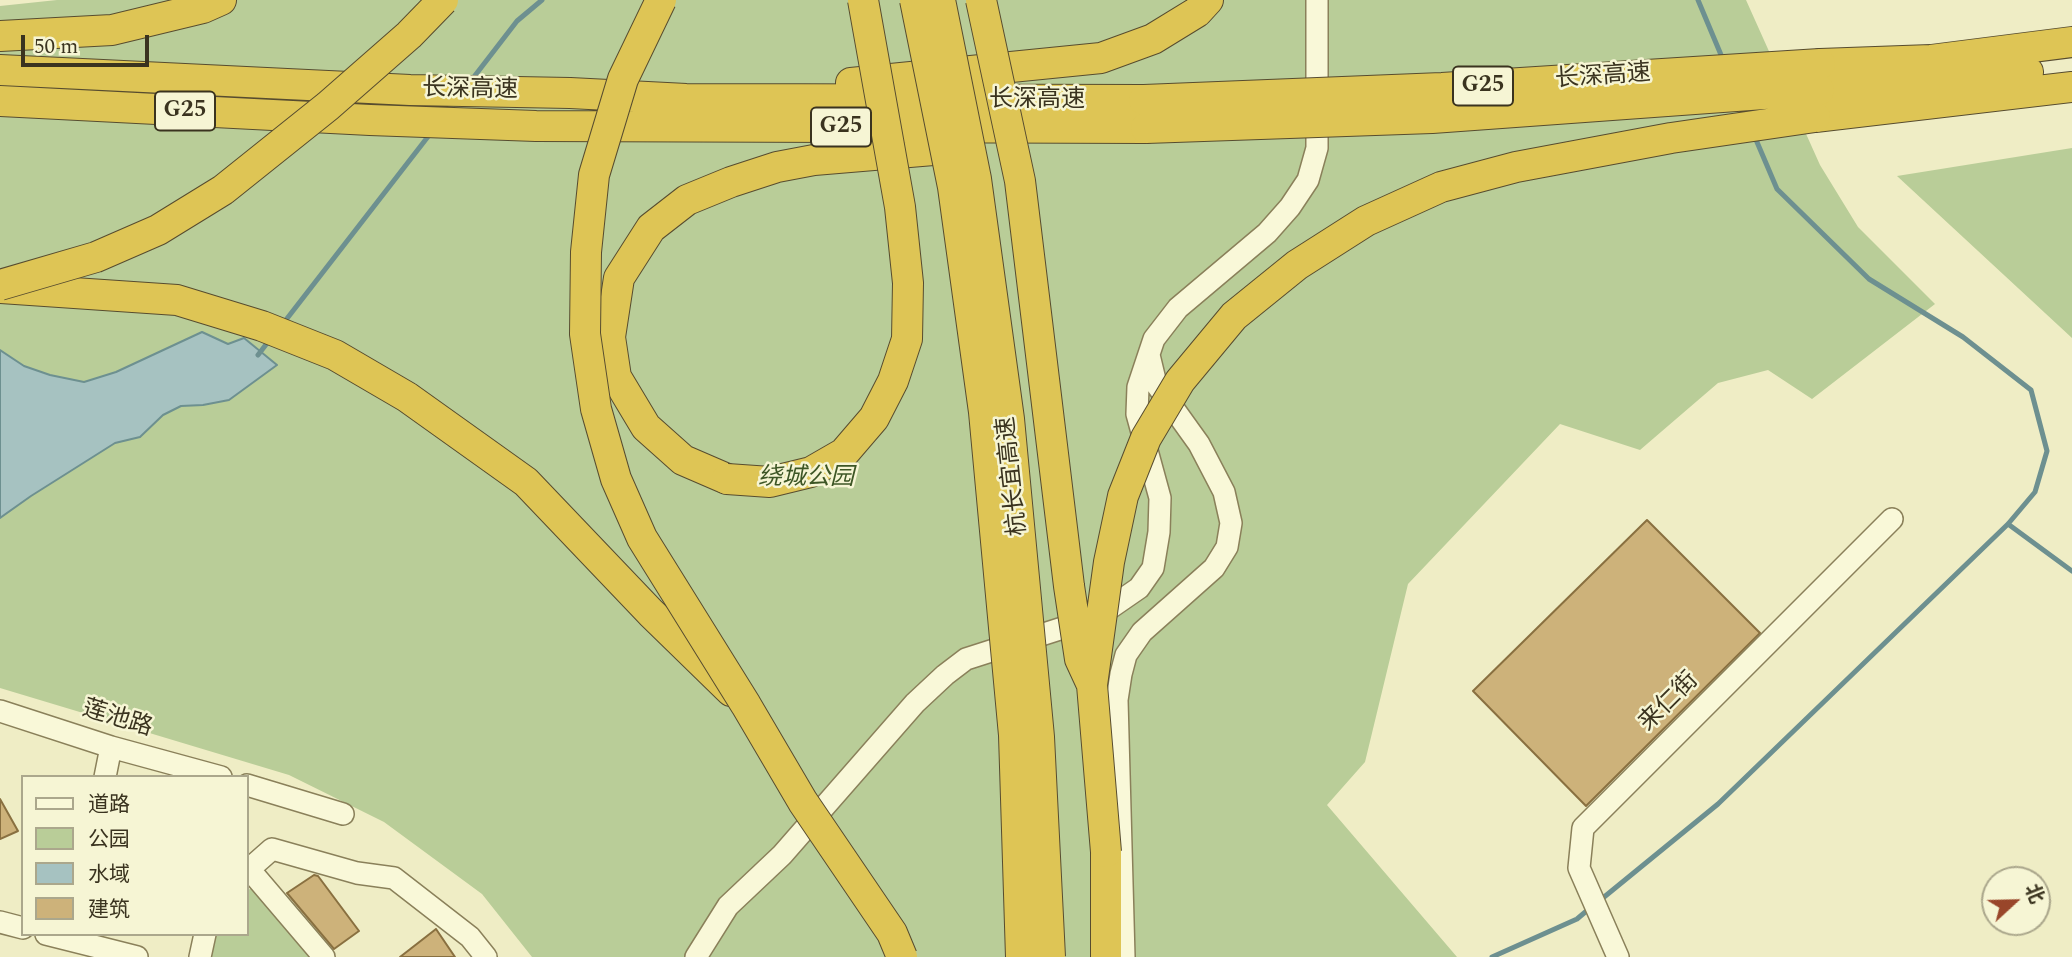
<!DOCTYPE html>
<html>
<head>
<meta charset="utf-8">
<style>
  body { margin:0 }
  #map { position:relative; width:2072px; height:957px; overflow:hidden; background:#efedc5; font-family:Spectral,"Noto Sans SC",serif }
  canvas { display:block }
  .legend { position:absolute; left:21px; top:775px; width:228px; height:161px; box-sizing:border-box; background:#f6f5d4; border:2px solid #aba78c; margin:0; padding:9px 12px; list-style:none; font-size:21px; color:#3a331f }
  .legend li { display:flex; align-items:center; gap:14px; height:35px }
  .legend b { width:35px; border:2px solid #aba78c }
  .north { position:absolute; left:1981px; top:866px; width:70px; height:70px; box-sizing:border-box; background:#f6f5d4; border:2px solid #aba78c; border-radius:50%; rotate:68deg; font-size:19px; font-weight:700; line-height:28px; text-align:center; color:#3a331f }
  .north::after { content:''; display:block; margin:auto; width:24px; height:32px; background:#99462a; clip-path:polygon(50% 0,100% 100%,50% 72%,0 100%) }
  .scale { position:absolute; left:21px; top:35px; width:128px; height:32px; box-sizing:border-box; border:4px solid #3a331f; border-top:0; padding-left:9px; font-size:21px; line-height:24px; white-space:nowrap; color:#3a331f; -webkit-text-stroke:5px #f6f5d4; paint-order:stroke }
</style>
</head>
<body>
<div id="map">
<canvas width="2072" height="957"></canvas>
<ul class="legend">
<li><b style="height:9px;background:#f9f8d8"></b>道路</li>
<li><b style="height:19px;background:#b9cd98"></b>公园</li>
<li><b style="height:19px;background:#a6c2c1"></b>水域</li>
<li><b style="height:19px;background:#cdb27a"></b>建筑</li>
</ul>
<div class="north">北</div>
<div class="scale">50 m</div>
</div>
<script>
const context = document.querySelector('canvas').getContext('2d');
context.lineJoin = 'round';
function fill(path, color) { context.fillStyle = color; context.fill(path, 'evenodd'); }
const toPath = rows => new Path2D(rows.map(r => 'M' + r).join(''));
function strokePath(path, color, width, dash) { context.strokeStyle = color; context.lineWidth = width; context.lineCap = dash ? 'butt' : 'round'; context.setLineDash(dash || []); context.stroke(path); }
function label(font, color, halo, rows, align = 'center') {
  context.font = font + ' Spectral,"Noto Sans SC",serif'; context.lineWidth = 5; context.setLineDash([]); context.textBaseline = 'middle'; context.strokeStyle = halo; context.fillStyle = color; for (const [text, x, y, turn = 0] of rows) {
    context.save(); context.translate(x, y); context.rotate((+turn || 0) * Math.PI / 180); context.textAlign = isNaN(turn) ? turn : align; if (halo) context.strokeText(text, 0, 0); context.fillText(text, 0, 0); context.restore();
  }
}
const green = toPath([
  [57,0,1746,0,1820,165,1858,227,1935,304,1812,399,1768,370,1718,383,1640,450,1560,424,1408,584,1365,762,1327,805,1457,957,532,957,482,894,384,822,289,775,0,688,0,6],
  [2072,148,2072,338,1897,176],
  [254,886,313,957,211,957,214,934,247,934,247,891]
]);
const water = toPath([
  [202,332,228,344,244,338,277,365,229,400,203,405,181,406,163,415,140,437,115,443,31,496,0,518,0,350,24,366,50,375,84,382,116,372,202,332]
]);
const stream = toPath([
  [1698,0,1724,62],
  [470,82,517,21,542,0],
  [282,325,430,134],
  [258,355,271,338],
  [2008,524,2072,571],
  [1598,902,1718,804,2008,524,2035,492,2047,451,2031,390,1963,337,1869,279,1777,189,1754,135],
  [1492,957,1577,919,1590,908]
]);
const building = toPath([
  [1647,520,1760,633,1586,806,1473,691,1647,520],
  [0,799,18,831,0,839,0,799],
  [314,875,318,876,359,931,334,949,287,893,314,875],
  [436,929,455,957,400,957,436,929]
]);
const minor = toPath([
  [0,711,111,747,221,777],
  [105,777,111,747],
  [247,785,343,814],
  [249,869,324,957],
  [247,871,272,849,357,873,394,878,470,937,486,957],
  [0,922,23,928],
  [46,934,137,957],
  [200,957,205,934],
  [696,957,728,906,782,855,915,703,945,675,966,659,1097,617,1139,588,1153,568,1159,532,1160,498,1137,414,1138,387,1154,339,1178,308,1267,233,1290,207,1308,180,1317,148,1317,0],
  [1124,957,1117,700,1121,674,1126,655,1142,632,1214,568,1227,547,1231,523,1224,492,1199,444,1156,384,1149,355],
  [1618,957,1579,868,1583,828,1892,519]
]);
const highway = toPath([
  [0,36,112,30,203,8,221,0],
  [1820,64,1931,60,2072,42],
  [0,70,410,90,570,93,686,99,1144,100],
  [851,83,1101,58,1153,39,1197,12,1208,0],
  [1819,90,2028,72],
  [0,101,370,120,536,126,1146,128],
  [1815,117,2072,87],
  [0,288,177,300,262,326,335,355,407,397,526,482,651,613,731,691],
  [727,479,683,460,646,427,616,377,610,337,619,278,651,228,687,200,731,182,777,167,814,160,969,147],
  [1106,957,1106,852]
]);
const highwayBridge = toPath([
  [661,0,623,79,594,175,586,252,585,334,596,409,616,479,642,538,746,705,803,802,892,933,902,957],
  [915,0,953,187,984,412,1014,735,1021,957],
  [940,0,976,179,1009,419,1039,737,1050,957],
  [981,0,1020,181,1069,586,1080,659,1092,685,1106,852],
  [1144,100,1442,88,1820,64],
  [1146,128,1432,118,1819,90],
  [0,285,96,257,158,230,223,190,328,106,409,35,443,0],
  [727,479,770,482,811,472,844,453,874,418,893,381,907,339,908,283,900,207,863,0],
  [1092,685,1109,562,1123,496,1146,438,1180,381,1234,316,1297,265,1366,221,1441,187,1516,167,1671,138,1815,117]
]);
const shields = [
  [1483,86,60],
  [185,111,60],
  [841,127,60]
];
const shieldNames = [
  ["G25",1483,86],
  ["G25",185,111],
  ["G25",841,127]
];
const streetNames = [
  ["长深高速",1603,78,-4],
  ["长深高速",470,91,1],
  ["长深高速",1037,101],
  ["杭长宜高速",1014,476,-96],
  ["来仁街",1670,703,-45],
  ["莲池路",117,720,17]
];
const parkNames = [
  ["绕城公园",806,479]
];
fill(green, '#b9cd98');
fill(water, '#a6c2c1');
strokePath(water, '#6d9090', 2);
strokePath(stream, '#6d9090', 5);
fill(building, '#cdb27a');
strokePath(building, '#897040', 2);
strokePath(minor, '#8a805a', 24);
strokePath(highway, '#574c2f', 32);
strokePath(minor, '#f9f8d8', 21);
strokePath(highway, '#dec555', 30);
strokePath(highwayBridge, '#574c2f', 32, []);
strokePath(highwayBridge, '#dec555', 30);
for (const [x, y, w] of shields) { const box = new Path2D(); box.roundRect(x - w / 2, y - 19.5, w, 39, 5); context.fillStyle = '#f6f5d4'; context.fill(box); strokePath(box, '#3a331f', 2); }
label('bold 23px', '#3a331f', null, shieldNames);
label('24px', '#3a331f', '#f6f5d4', streetNames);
label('italic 24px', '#3d5625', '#f6f5d4', parkNames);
</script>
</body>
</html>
